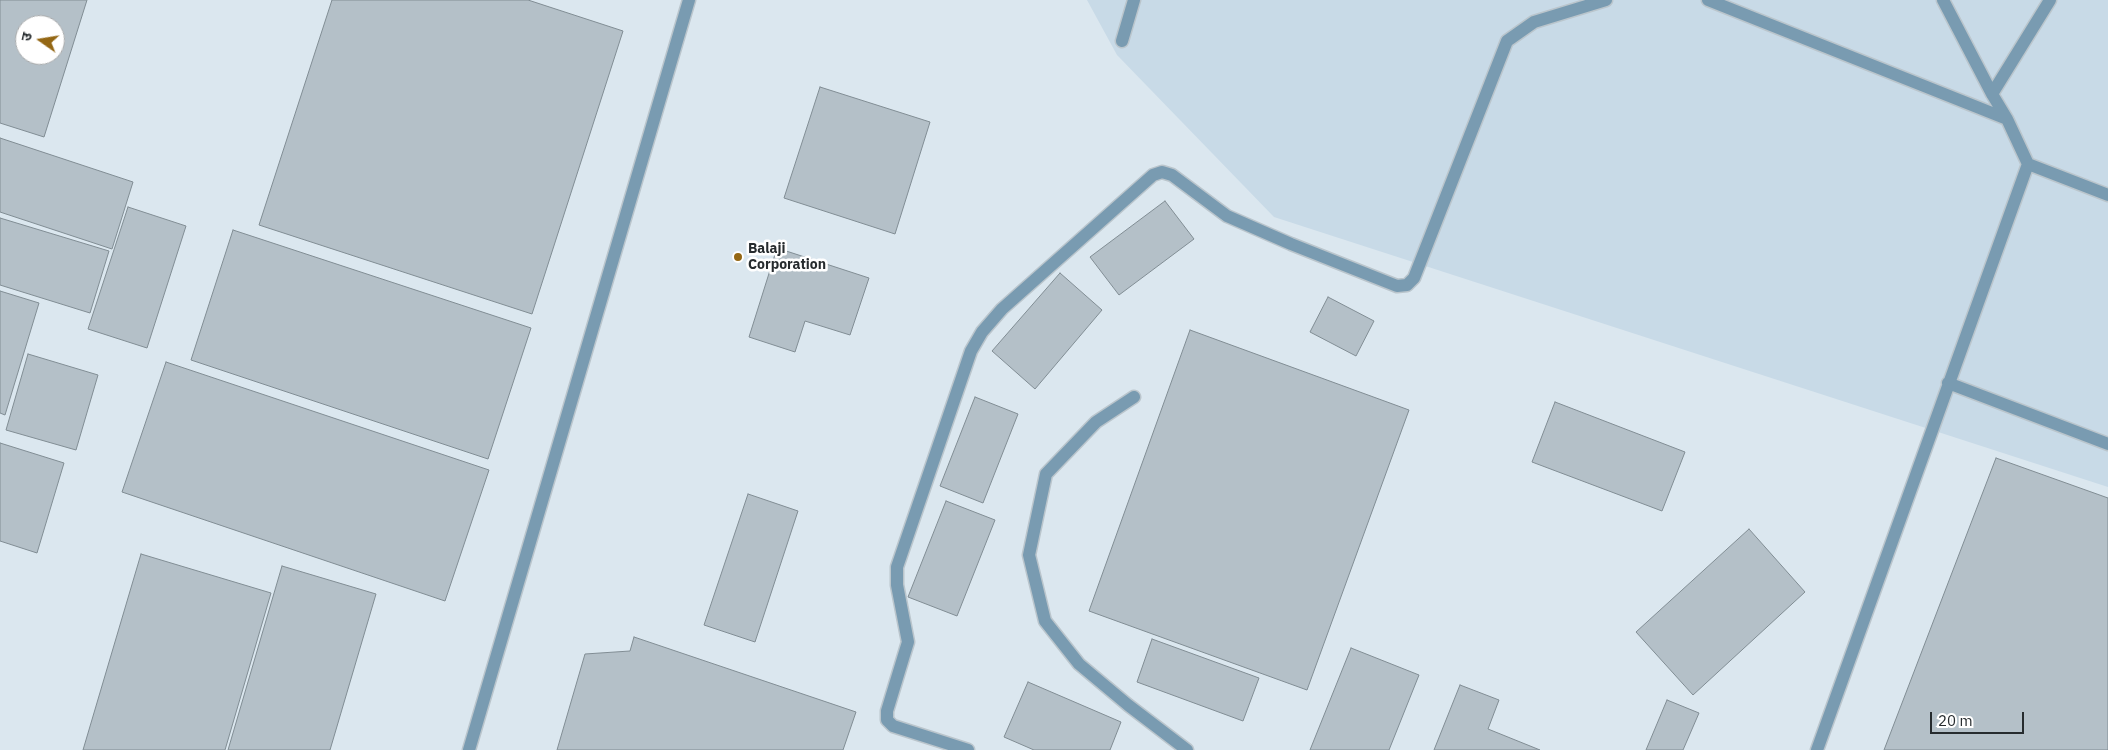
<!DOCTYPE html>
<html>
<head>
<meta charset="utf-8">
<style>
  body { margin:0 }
  #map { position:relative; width:2108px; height:750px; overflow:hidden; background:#dbe7ef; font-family:"IBM Plex Sans","Noto Sans Devanagari",sans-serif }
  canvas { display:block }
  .north { position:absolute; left:15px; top:15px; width:50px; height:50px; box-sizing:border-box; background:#fff; border:1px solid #a8aaab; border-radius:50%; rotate:283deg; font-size:14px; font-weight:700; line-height:20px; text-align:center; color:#262b2e }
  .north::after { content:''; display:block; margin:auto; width:18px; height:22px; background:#946714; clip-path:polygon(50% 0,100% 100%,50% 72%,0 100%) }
  .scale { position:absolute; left:1930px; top:712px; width:94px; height:22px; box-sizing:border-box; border:2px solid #262b2e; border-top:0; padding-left:6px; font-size:15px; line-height:18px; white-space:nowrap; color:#262b2e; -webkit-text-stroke:4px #fff; paint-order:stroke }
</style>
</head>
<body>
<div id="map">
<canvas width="2108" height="750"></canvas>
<div class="north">उ</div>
<div class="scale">20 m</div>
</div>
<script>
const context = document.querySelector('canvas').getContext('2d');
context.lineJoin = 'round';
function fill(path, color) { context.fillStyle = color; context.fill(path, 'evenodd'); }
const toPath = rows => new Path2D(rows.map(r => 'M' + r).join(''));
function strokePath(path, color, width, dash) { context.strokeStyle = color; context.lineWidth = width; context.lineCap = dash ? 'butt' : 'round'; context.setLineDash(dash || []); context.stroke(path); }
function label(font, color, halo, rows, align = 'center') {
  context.font = font + ' "IBM Plex Sans",sans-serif'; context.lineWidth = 5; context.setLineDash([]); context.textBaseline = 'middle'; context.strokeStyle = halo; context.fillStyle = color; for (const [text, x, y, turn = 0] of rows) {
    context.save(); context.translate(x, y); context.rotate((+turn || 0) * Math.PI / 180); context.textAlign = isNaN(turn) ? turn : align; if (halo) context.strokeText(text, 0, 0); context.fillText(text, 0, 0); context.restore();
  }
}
const built = toPath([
  [1087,0,2108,0,2108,487,1274,217,1117,55]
]);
const building = toPath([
  [0,0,87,0,44,137,0,123,0,0],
  [25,25,55,25,55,55,25,55,25,25],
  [332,0,528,0,623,31,532,314,259,225,332,0],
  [820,87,930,122,895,234,784,198,820,87],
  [0,138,133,182,112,249,0,212,0,138],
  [1165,201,1194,239,1119,295,1090,257,1165,201],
  [128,207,186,226,147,348,88,329,128,207],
  [0,218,109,251,90,313,0,285,0,218],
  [233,230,531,328,488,459,191,360,233,230],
  [777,248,869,278,850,335,805,321,795,352,749,337,777,248],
  [1060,273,1102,310,1035,389,992,351,1060,273],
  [0,291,39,303,5,415,0,413,0,291],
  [1328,297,1374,321,1356,356,1310,332,1328,297],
  [1190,330,1409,410,1307,690,1089,611,1190,330],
  [28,354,98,375,76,450,6,430,28,354],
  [166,362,489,470,445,601,122,492,166,362],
  [975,397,1018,414,983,503,940,486,975,397],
  [1555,402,1685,452,1662,511,1532,462,1555,402],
  [0,443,64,463,37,553,0,541,0,443],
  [1996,458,2108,498,2108,750,1884,750,1996,458],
  [748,494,798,511,755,642,704,625,748,494],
  [946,501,995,520,957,616,908,597,946,501],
  [1749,529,1805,592,1693,695,1636,632,1749,529],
  [141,554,271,593,225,750,83,750,141,554],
  [282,566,376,594,330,750,228,750,282,566],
  [634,637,856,712,843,750,557,750,585,654,630,651,634,637],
  [1152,639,1259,678,1243,721,1137,682,1152,639],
  [1351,648,1419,675,1389,750,1310,750,1351,648],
  [1028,682,1121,722,1110,750,1034,750,1004,737,1028,682],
  [1460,685,1499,700,1488,729,1540,750,1434,750,1460,685],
  [1667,700,1699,713,1683,750,1646,750,1667,700]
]);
const minor = toPath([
  [1708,0,2007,119,2028,164,1817,750],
  [1943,0,1992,94,2007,119],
  [1122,41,1134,0],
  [1992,94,2050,0],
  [2028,164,2108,195],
  [1948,383,2108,444],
  [1134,397,1096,422,1046,474,1029,555,1045,621,1079,664,1128,705,1187,750],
  [469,750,689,0],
  [968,750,893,726,887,720,887,711,908,642,897,585,897,567,971,351,982,332,1002,309,1153,175,1162,172,1172,175,1227,216,1291,244,1397,286,1407,285,1414,278,1507,41,1534,22,1606,0]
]);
const markers = [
  [738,257,5,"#946714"]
];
const poiNames = [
  ["Balaji",748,249],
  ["Corporation",748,265]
];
fill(built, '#c8dae7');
fill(building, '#b4c0c8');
strokePath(building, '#818d94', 1);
strokePath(minor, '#bac5cc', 15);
strokePath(minor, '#799bb1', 12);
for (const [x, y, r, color] of markers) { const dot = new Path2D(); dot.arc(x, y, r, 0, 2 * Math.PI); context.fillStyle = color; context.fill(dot); strokePath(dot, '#fff', 2); }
label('bold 14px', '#262b2e', '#fff', poiNames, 'left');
</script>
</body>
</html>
